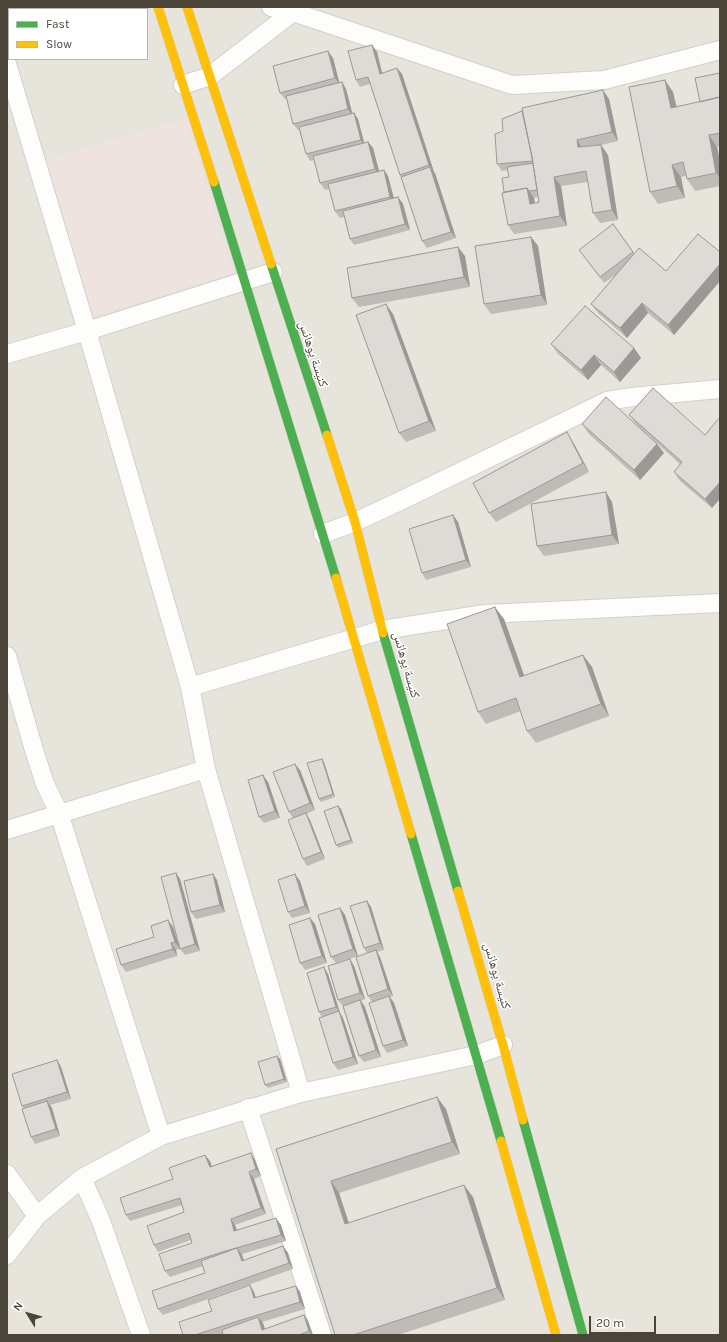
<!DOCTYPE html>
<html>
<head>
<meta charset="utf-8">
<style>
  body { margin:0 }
  #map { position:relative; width:727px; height:1342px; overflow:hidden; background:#f4f2ee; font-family:Karla,sans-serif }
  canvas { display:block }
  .frame { position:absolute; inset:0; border:8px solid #4b4439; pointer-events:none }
  .legend { position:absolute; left:8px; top:8px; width:140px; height:52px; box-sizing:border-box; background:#fff; border:1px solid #b7b4b0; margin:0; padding:5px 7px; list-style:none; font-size:12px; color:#4b4439 }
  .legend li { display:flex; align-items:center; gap:8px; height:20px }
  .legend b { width:20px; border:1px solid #b7b4b0 }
  .north { position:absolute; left:8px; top:1294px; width:40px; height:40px; -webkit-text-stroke:3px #fff; paint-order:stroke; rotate:307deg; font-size:11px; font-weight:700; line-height:16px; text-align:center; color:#4b4439 }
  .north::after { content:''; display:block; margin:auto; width:14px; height:18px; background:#4b4439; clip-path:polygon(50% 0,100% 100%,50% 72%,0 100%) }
  .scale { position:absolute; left:589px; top:1316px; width:67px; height:18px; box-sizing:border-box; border:2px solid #4b4439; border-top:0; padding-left:5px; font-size:12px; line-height:14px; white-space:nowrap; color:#4b4439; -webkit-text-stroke:3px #fff; paint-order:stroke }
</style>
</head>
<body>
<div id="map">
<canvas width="727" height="1342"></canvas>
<div class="frame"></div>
<ul class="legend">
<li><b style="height:5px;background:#4caf50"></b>Fast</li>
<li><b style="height:5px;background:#ffc107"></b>Slow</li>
</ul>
<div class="north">N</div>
<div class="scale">20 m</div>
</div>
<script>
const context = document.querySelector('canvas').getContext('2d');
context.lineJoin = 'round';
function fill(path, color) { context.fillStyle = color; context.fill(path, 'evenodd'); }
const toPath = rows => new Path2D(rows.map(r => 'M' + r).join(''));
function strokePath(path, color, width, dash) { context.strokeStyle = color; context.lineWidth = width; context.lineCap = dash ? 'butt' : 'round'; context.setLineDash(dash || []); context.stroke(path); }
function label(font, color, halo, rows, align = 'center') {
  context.font = font + ' Karla,"Noto Naskh Arabic",sans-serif'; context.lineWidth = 3; context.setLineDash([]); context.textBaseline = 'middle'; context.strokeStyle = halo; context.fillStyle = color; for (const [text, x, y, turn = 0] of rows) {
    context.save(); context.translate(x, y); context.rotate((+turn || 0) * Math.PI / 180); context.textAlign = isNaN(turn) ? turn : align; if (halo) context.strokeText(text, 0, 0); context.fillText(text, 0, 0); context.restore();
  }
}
const residential = toPath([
  [7,7,720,7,720,1335,7,1335],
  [9,9,147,9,147,59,9,59]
]);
const medical = toPath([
  [187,118,232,274,90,316,45,160]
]);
const street = toPath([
  [293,12,512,85,604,80,720,50],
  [7,64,87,331,190,687,206,769,301,1093],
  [183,85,210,76,293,12,271,7],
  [7,354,87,331,273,272],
  [323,534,355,522,398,502,607,401,632,397,720,389],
  [7,656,34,750,45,784,59,813,161,1136],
  [190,687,382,630,485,614,720,603],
  [7,830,206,769],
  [248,1108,322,1335],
  [7,1174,37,1216],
  [82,1178,101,1221,141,1335],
  [7,1255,37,1216,82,1178,161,1136,301,1093,476,1055,503,1045]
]);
const fast = toPath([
  [214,182,336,578],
  [271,264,327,435],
  [383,633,458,891],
  [411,834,501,1141],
  [523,1120,583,1335]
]);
const slow = toPath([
  [158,7,214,182],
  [187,7,271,264],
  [327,435,355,522,383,633],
  [336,578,411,834],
  [458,891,503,1045,523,1120],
  [501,1141,556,1335]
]);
const wall = toPath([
  [372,45,377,52,382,73,397,68,402,74,434,172,433,172,435,173,456,238,427,248,422,241,370,84,360,87,356,80],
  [333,58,339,83,342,82,346,89,352,113,354,113,358,119,364,143,368,142,373,148,379,171,384,170,388,176,394,198,398,197,403,204,410,230,354,245,350,239,344,217,340,218,335,211,329,189,325,190,320,183,314,160,310,161,306,154,299,130,298,130,293,124,287,99,285,99,280,93],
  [720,73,720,146,717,147,720,161,720,186,695,191,687,179,686,176,681,177,685,198,658,204,650,192,673,92,677,107,700,102],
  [609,99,618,141,601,145,608,155,618,220,600,223,593,213,588,182,561,186,567,226,514,234,508,225,504,192,509,177,508,170,502,171,497,164],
  [538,197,539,202,535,203,534,198],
  [613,224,634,253,666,271,720,252,720,281,674,335,648,313,627,338,598,313,591,304,615,275,604,283,584,256],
  [531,237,538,246,547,305,491,314,484,304],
  [465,256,470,287,359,307,352,298],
  [393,314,436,431,406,442,399,433],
  [551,344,634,348,641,358,620,382,601,365,588,380,558,354],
  [653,388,712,508,680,481,674,472,680,464,636,424,629,415],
  [582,424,657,444,664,453,640,480,589,434],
  [573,442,589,472,496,522,489,513],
  [612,502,619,544,544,556,537,546],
  [453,515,458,522,471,567,426,580,422,573],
  [504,619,524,676,583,655,592,667,609,716,536,743,527,731,521,711,486,724,478,712],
  [322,759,324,762,335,797,321,802,319,799],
  [300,770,315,810,306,814,310,820,325,859,307,866,303,859,293,818,289,812],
  [268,782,280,818,264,823,259,817],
  [338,806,341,809,353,843,338,848,336,845],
  [176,873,180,879,200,951,185,955,180,949],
  [217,880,225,912,196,919,191,912],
  [300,881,310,913,292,918,288,912],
  [367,901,371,907,384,950,377,952,380,957,393,996,390,997,394,1003,408,1046,387,1053,383,1046,372,1002,368,996,367,953,364,948],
  [340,908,345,915,358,956,336,963,331,957],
  [310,918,315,924,327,963,305,970,300,963],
  [173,927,180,949,176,950,177,956,126,972,121,965,154,937],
  [350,959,354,966,365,999,361,1001,365,1007,381,1057,364,1062,359,1056,343,1006,338,1000],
  [328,974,340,1013,343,1018,358,1064,338,1070,333,1063,322,1017,319,1012],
  [277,1056,280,1059,287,1082,268,1088,265,1085],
  [57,1060,61,1067,71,1099,50,1105,52,1108,60,1136,35,1144,31,1137,24,1109,22,1106],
  [446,1109,460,1154,339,1193,349,1223,473,1197,505,1300,398,1335,335,1335,276,1149],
  [251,1153,255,1160,261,1176,254,1179,266,1214,235,1225,237,1230,281,1225,286,1241,242,1254,244,1260,283,1246,288,1253,293,1269,163,1315,158,1309,205,1273,203,1266,170,1277,165,1271,192,1243,191,1240,158,1252,154,1245,184,1212,182,1205,130,1221,126,1215,173,1179,210,1161,212,1167],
  [250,1285,254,1292,256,1298,296,1286,300,1292,305,1309,262,1322,264,1329,304,1315,308,1321,313,1335,223,1335,223,1334,219,1335,183,1335,212,1311]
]);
const shadedWall = toPath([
  [372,45,377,52,384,81,380,74],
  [328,51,333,58,340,85,335,78],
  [397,68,402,74,434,172,429,165],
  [665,80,673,92,679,120,671,108],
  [342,82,346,89,353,116,348,109],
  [603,90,609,99,618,141,612,132],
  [354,113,358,119,365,146,361,140],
  [709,135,717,147,720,161,720,178,716,173],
  [577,140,583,149,578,147],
  [368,142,373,148,380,175,375,169],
  [601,145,608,155,618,220,612,210],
  [672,165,681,177,685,198,677,186],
  [430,167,435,173,456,238,451,232],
  [384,170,388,176,395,203,390,197],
  [554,177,561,186,567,226,560,216],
  [527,188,534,198,536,213,530,204],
  [398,197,403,204,410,230,405,224],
  [531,237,538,246,547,305,541,295],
  [458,247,465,256,470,287,464,277],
  [720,264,720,281,674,335,668,325],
  [642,303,648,313,627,338,620,328],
  [386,304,393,314,436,431,429,421],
  [634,348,641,358,620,382,614,372],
  [594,355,601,365,588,380,581,370],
  [567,432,573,442,589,472,583,463],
  [657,444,664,453,640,480,634,470],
  [720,482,720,499,712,508,705,499],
  [606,492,612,502,619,544,612,535],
  [453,515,458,522,471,567,466,560],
  [495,607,504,619,529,689,520,677],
  [583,655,592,667,609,716,601,704],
  [322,759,324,762,335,797,333,794],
  [295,764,300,770,315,810,310,803],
  [263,775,268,782,280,818,275,811],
  [338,806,341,809,353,843,351,840],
  [306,813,310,820,325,859,321,852],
  [176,873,180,879,200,951,195,944],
  [213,874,217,880,225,912,220,905],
  [295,874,300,881,310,913,305,906],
  [367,901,371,907,384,950,380,943],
  [340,908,345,915,358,956,353,949],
  [310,918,315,924,327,963,322,956],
  [168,920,173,927,180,949,175,942],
  [171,943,176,950,177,956,173,949],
  [376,950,380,957,393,996,388,989],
  [350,959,354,966,365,999,360,993],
  [324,967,328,974,340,1013,336,1007],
  [389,996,394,1003,408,1046,403,1040],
  [360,1000,365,1007,381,1057,376,1050],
  [339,1011,343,1018,358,1064,353,1057],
  [277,1056,280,1059,287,1082,284,1079],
  [57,1060,61,1067,71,1099,67,1092],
  [437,1097,446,1109,460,1154,452,1142],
  [47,1101,52,1108,60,1136,56,1129],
  [251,1153,255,1160,261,1176,256,1169],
  [205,1155,210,1161,214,1174,210,1167],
  [249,1172,254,1179,266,1214,261,1208],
  [331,1181,339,1193,353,1236,345,1224],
  [464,1185,473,1197,505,1300,497,1288],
  [276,1218,281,1225,286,1241,281,1235],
  [231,1219,235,1225,239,1237,234,1231],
  [283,1246,288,1253,293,1269,289,1263],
  [237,1248,242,1255,246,1268,242,1261],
  [250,1285,254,1292,258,1305,254,1298],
  [296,1286,300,1292,305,1309,300,1302],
  [304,1315,308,1321,313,1335,312,1335,309,1331],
  [258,1317,263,1323,267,1335,262,1330]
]);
const building = toPath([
  [372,45,380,74,397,68,429,165,400,175,368,77,356,80,348,51,372,45],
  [328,51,335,78,280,93,273,66,328,51],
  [720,73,720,97,700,102,695,78,720,73],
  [665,80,671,108,720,97,720,133,709,135,716,173,687,179,683,162,672,165,677,186,650,192,629,87,665,80],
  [342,82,348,109,293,124,286,96,342,82],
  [603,90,612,132,577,140,578,147,601,145,612,210,593,213,586,171,554,177,560,216,508,225,502,193,527,188,530,204,539,202,532,158,522,108,603,90],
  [522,111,533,161,497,164,495,134,503,131,502,119,522,111],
  [354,113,361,140,306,154,299,127,354,113],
  [368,142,375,169,320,183,313,156,368,142],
  [533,163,537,190,529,191,527,188,504,192,502,178,509,177,507,167,533,163],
  [430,167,451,232,422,241,401,177,430,167],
  [384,170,390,197,335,211,328,184,384,170],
  [398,197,405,224,350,239,343,211,398,197],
  [613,224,633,252,600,277,579,250,613,224],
  [698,234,720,252,720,264,668,325,642,303,620,328,591,304,639,248,666,271,698,234],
  [531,237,541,295,484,304,475,246,531,237],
  [458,247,464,277,352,298,347,268,458,247],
  [386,304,429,421,399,433,356,315,386,304],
  [585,306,634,348,614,372,594,355,581,370,551,344,585,306],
  [653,388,705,435,720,417,720,482,705,499,674,472,682,462,629,415,653,388],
  [606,397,657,444,634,470,582,424,606,397],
  [567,432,583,463,489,513,473,483,567,432],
  [606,492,612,535,537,546,531,504,606,492],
  [453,515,466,560,422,573,409,529,453,515],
  [495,607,520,677,583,655,601,704,527,731,516,698,478,712,447,624,495,607],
  [322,759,333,794,319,799,307,763,322,759],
  [295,764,310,803,289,812,273,772,295,764],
  [263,775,275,811,259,817,248,780,263,775],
  [338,806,351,840,336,845,324,811,338,806],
  [306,813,321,852,303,859,288,820,306,813],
  [176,873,195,944,180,949,161,877,176,873],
  [213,874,220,905,191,912,184,881,213,874],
  [295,874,305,906,288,912,278,880,295,874],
  [367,901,380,943,364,948,350,906,367,901],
  [340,908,353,949,331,957,318,915,340,908],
  [310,918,322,956,300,963,289,925,310,918],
  [168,920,175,942,171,943,173,949,121,965,116,949,154,937,151,926,168,920],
  [376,950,388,989,368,996,356,957,376,950],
  [350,959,360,993,338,1000,328,966,350,959],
  [324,967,336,1007,319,1012,307,973,324,967],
  [389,996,403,1040,383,1046,369,1003,389,996],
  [360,1000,376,1050,359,1056,343,1006,360,1000],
  [339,1011,353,1057,333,1063,319,1018,339,1011],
  [277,1056,284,1079,265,1085,258,1062,277,1056],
  [57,1060,67,1092,22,1106,12,1074,57,1060],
  [437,1097,452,1142,331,1181,345,1224,464,1185,497,1288,353,1335,335,1335,276,1149,437,1097],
  [47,1101,56,1129,31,1137,22,1109,47,1101],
  [251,1153,256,1169,249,1172,261,1208,231,1219,234,1231,276,1218,281,1235,219,1253,165,1271,159,1254,192,1243,189,1233,154,1245,147,1226,184,1212,180,1198,126,1215,120,1198,173,1179,169,1168,205,1155,210,1167,251,1153],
  [283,1246,289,1263,158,1309,152,1291,205,1273,201,1261,237,1248,242,1261,283,1246],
  [250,1285,254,1298,296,1286,300,1302,238,1321,195,1335,183,1335,179,1322,212,1311,208,1300,250,1285],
  [304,1315,309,1331,299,1335,223,1335,222,1330,258,1317,262,1330,304,1315]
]);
const streetNames = [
  ["كنيسة يوهانس",313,354,72],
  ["كنيسة يوهانس",406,665,74],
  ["كنيسة يوهانس",497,976,74]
];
fill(residential, '#e7e4dc');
fill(medical, '#eee3df');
strokePath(street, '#d2d0cb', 20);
strokePath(fast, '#d3cfc5', 10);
strokePath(slow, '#d3cfc5', 10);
strokePath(street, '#fdfdfc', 18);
strokePath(fast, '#4caf50', 9);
strokePath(slow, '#ffc107', 9);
fill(wall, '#bfbcb8');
fill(shadedWall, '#9b9996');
fill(building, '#dedbd6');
strokePath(building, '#9b9996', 1);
label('13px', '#4b4439', '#fff', streetNames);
</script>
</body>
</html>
